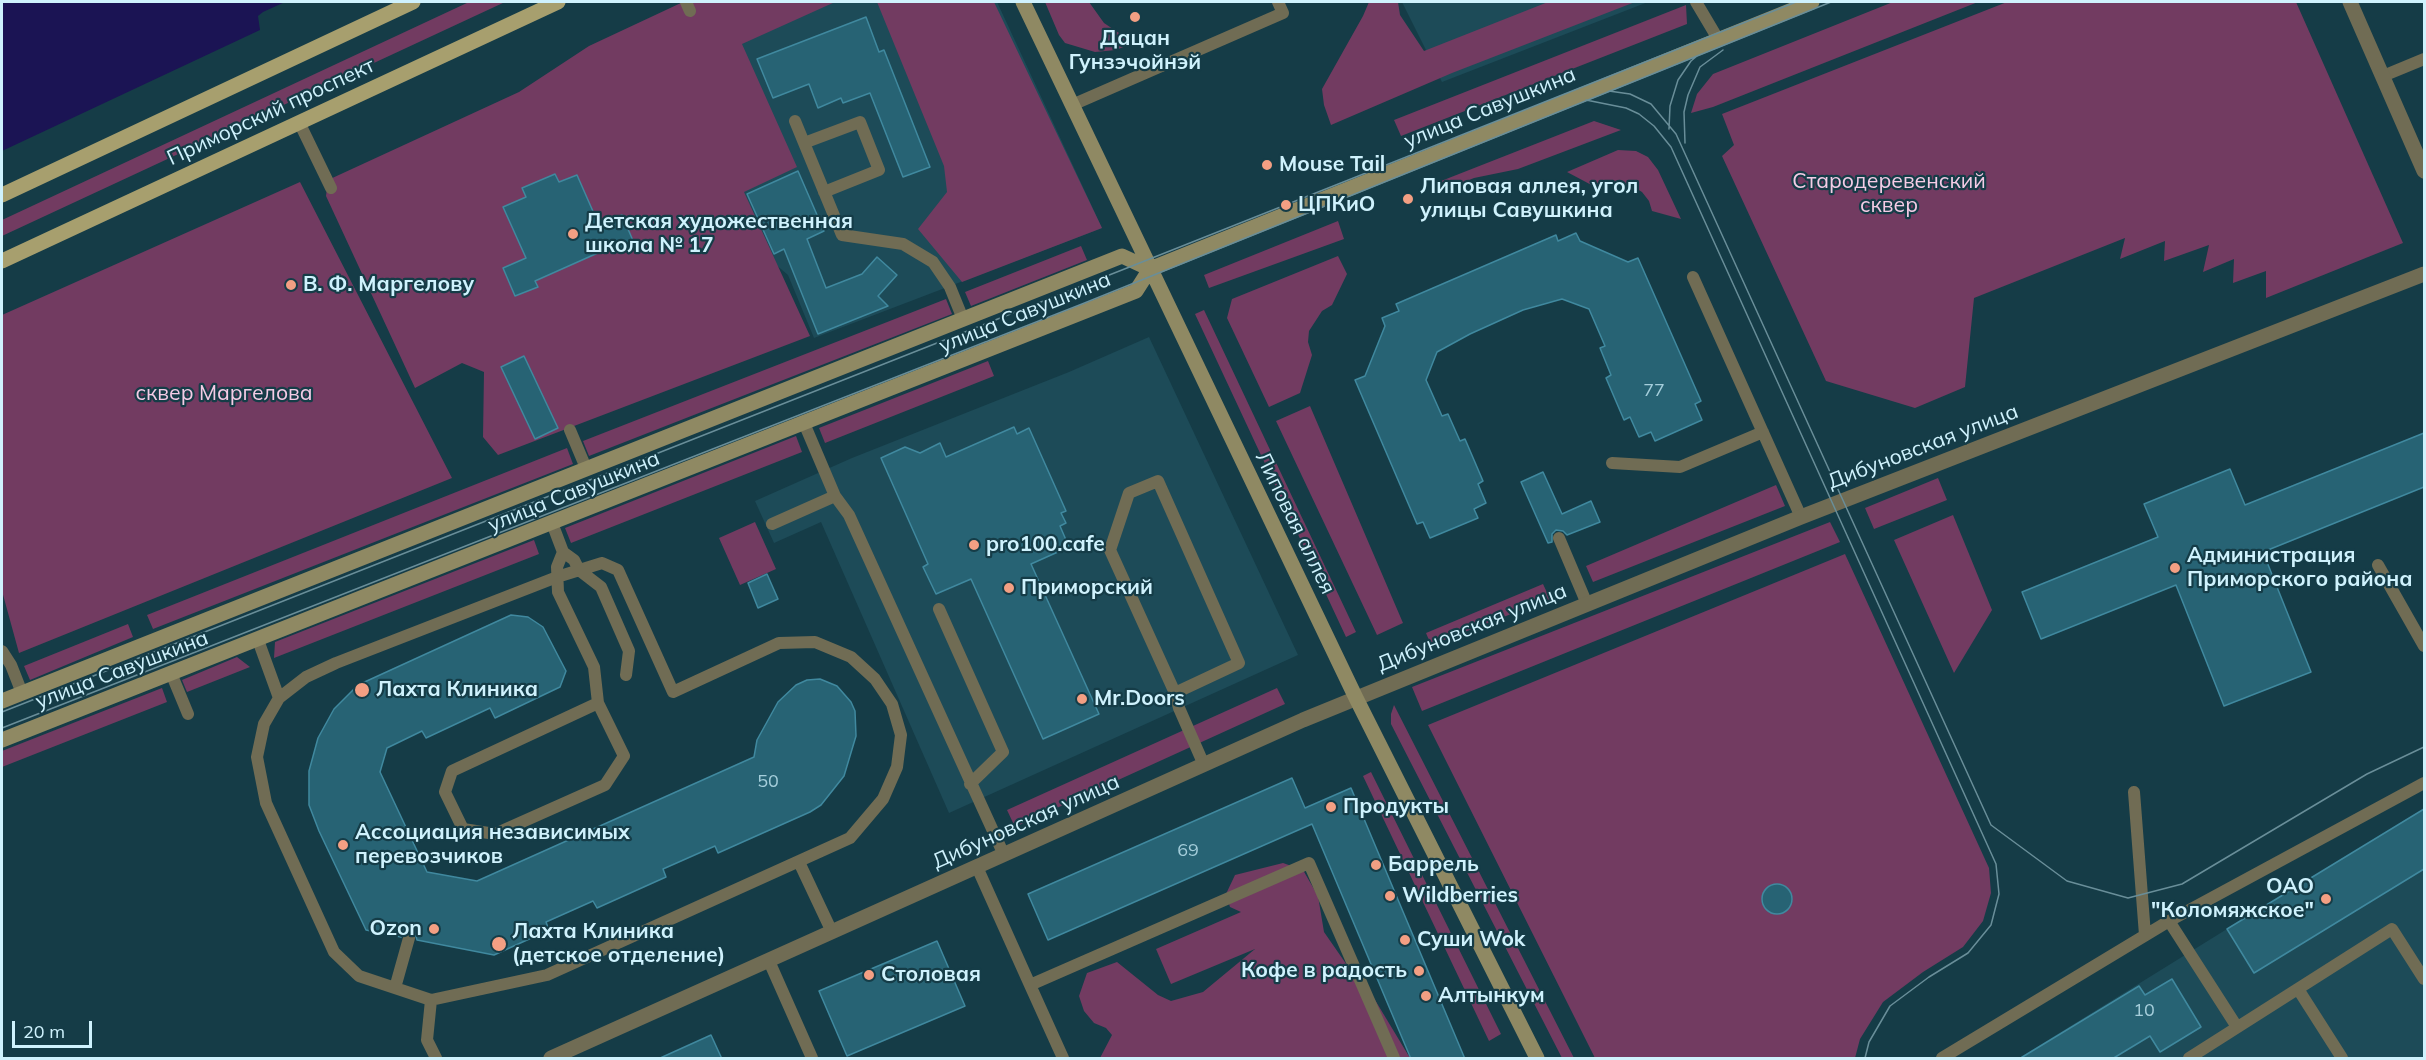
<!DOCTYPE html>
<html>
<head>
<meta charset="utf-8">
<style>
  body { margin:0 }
  #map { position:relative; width:2426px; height:1060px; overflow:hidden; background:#153c47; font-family:Mulish,sans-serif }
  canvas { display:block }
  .frame { position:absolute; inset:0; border:3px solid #cff2fd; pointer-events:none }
  .scale { position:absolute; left:12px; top:1021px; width:80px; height:27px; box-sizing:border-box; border:3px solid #cff2fd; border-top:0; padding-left:8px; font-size:18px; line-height:21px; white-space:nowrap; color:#cff2fd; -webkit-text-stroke:4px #153c47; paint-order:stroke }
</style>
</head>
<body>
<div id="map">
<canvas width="2426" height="1060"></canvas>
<div class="frame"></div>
<div class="scale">20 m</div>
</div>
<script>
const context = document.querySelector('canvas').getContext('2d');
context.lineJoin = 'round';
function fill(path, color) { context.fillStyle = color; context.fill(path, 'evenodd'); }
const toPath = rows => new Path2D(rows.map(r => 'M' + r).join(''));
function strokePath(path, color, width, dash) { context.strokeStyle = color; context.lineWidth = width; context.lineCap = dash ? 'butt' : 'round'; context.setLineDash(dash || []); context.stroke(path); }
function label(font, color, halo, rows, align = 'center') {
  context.font = font + ' Mulish,sans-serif'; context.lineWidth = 4.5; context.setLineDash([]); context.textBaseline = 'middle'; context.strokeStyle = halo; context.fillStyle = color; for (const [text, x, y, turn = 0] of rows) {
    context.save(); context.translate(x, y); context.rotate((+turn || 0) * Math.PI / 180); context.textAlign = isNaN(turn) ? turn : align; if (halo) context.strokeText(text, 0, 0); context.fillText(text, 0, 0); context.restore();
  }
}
const built = toPath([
  [709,2,997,2,1102,228,814,338,788,275,768,258,685,41],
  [1402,2,1648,2,1442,82],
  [1149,337,1298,655,949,813,821,522,774,543,755,501,852,458,1069,372],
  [2424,809,2424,1058,2019,1058,2227,929]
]);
const green = toPath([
  [469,2,505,2,2,236,2,220],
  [683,2,835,2,742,44,797,167,744,192,810,336,498,455,483,437,484,372,462,363,415,388,326,196,328,180,519,92,589,46],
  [877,2,994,2,1102,228,962,282,918,229,947,192,944,166],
  [1045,2,1089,2,1104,23,1128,39,1126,46,1116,50,1095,52,1065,43,1059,35],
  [1369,2,1398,2,1400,15,1424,51,1548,2,1635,2,1452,73,1331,125,1324,105,1322,89,1363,16],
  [1893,2,1978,2,1713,107,1691,113,1697,94,1713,74],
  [2007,2,2296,2,2403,243,2266,298,2266,271,2233,283,2234,259,2203,272,2209,245,2164,261,2165,241,2120,259,2125,238,1974,298,1965,387,1915,408,1826,381,1722,156,1734,145,1722,114],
  [1686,5,1687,24,1401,136,1394,120],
  [1594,121,1621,130,1518,169,1474,178,1440,192,1436,183],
  [1618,150,1636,151,1648,157,1658,170,1681,219,1652,211,1649,201,1642,192,1632,186,1622,183,1609,185,1599,189,1567,172],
  [300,182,452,478,19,653,2,591,2,315],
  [1338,221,1344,239,1209,288,1204,275],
  [1081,246,1087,260,971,306,965,292],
  [1338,256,1347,274,1332,305,1322,311,1309,331,1308,342,1312,355,1300,393,1269,407,1227,318,1232,299],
  [946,299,952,314,589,456,583,441],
  [1204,310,1356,632,1346,637,1195,314],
  [988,361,994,376,825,443,819,428],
  [1310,406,1403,623,1377,635,1276,421],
  [796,436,802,452,571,543,565,528],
  [567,448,573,464,153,629,147,615],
  [1938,478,1947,500,1874,529,1865,508],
  [1776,485,1785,506,1593,582,1586,566],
  [1953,515,1992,610,1954,673,1894,540],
  [755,522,776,569,740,585,719,538],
  [1830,522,1840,542,1422,711,1412,687],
  [534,540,539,554,274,658,275,642],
  [1845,554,1989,868,1991,893,1983,921,1963,947,1923,972,1883,1002,1860,1039,1855,1058,1595,1058,1428,725],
  [1543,584,1550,599,1431,645,1426,633],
  [128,624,133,637,30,680,24,666],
  [237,657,250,667,187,692,182,680],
  [162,688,167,702,2,767,2,751],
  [1277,688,1285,704,1015,827,1007,810],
  [1394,705,1574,1058,1562,1058,1391,724,1391,714],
  [1371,772,1501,1034,1489,1041,1363,776],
  [1283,863,1303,870,1318,896,1324,932,1358,981,1372,995,1410,1058,1100,1058,1112,1035,1106,1028,1094,1023,1084,1011,1079,996,1087,973,1117,962,1158,995,1171,1001,1203,992,1255,949,1171,984,1156,949,1241,912,1230,907,1226,894,1235,875]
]);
const water = toPath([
  [2,2,285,2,263,12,258,16,260,30,2,151]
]);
const building = toPath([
  [866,17,879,52,884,50,930,167,903,177,870,93,843,103,841,98,818,108,809,84,773,98,757,59,866,17],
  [798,171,824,231,807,239,826,288,862,274,877,257,897,275,878,296,888,306,818,334,784,249,774,254,747,194,798,171],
  [555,174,559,182,577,175,599,225,622,215,634,243,612,253,609,248,535,281,538,287,515,296,503,268,526,258,503,207,526,197,522,188,555,174],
  [1576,233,1580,241,1628,262,1638,258,1701,401,1695,404,1702,420,1655,441,1651,432,1639,437,1630,417,1624,420,1606,378,1611,375,1600,348,1605,346,1589,309,1562,299,1523,310,1470,334,1437,352,1426,380,1442,416,1448,414,1460,441,1465,439,1483,481,1478,484,1486,503,1474,509,1478,518,1430,538,1423,522,1417,524,1355,380,1365,376,1385,326,1382,318,1399,311,1396,304,1556,235,1558,241,1576,233],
  [524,356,558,428,535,439,501,367,524,356],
  [1014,427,1017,434,1029,428,1066,511,1061,513,1066,523,1060,526,1069,547,1031,564,1099,714,1043,739,971,579,936,594,923,567,928,564,881,458,905,447,920,453,940,443,946,457,1014,427],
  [2424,433,2424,487,2263,552,2311,672,2224,706,2176,585,2041,639,2022,592,2158,537,2144,504,2230,469,2245,505,2424,433],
  [1543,472,1562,514,1591,501,1600,522,1567,535,1563,531,1556,530,1552,534,1552,542,1548,543,1521,482,1543,472],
  [767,574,778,599,758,608,748,583,767,574],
  [511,615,528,617,543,627,566,671,560,687,495,718,490,708,426,738,422,731,387,748,380,772,427,872,477,881,754,757,757,740,778,702,796,685,807,680,820,679,837,686,851,702,855,711,856,736,844,776,821,805,810,812,718,853,715,846,663,869,666,877,597,908,593,901,546,922,549,930,494,955,417,940,415,933,411,930,404,932,401,937,366,930,319,831,309,805,309,771,318,738,334,709,358,685,511,615],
  [1292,778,1305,808,1351,788,1465,1059,1411,1059,1312,824,1048,940,1028,894,1292,778],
  [2424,809,2424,869,2254,973,2227,929,2424,809],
  '1762 899a15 15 0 1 1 30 0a15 15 0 1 1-30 0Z',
  [937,941,965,1006,847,1056,819,991,937,941],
  [2172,979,2201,1027,2160,1052,2150,1036,2112,1059,2019,1059,2139,986,2145,995,2172,979],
  [711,1035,722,1059,658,1059,711,1035]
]);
const lane = toPath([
  [686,2,690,11],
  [1696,2,1718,39],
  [2383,76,2424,59],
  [1072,105,1283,13,1278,2],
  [795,121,842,235,903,244,933,262,950,287,963,319],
  [299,122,331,188],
  [804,143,860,122,879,170,824,192],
  [1693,277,1801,517],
  [804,423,835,496,849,515,1004,855],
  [570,430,586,468],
  [1612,463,1680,467,1763,432],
  [552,523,563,552,574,560,579,570,601,587,629,651,626,675],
  [772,524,835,496],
  [1559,538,1587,604],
  [563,552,557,567,558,592,594,667,598,703,624,756,605,785,495,834,463,829,445,792,452,771,598,703],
  [602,563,618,570,673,692,779,643,815,642,851,657,875,679,892,704,901,735,897,767,883,799,850,838,547,975,431,1000,359,976,334,952,266,803,257,757,264,724,279,698,306,677,336,663,557,577,602,563],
  [2378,565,2424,646],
  [939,609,1003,752,970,784],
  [258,640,279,698],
  [2,651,11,665,22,693],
  [171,673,188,714],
  [1175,693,1239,663,1158,481,1129,493,1110,550,1175,693,1179,708,1204,765],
  [2134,792,2145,935],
  [799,862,832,932],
  [977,867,1030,985,1309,863,1394,1058],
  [2169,921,2237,1027],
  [769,961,812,1058],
  [1030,985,1063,1058],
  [395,988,409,938],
  [2298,989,2342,1058],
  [431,1000,427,1040,436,1058],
  [1942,1058,2169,921,2424,783],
  [2189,1058,2392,929,2424,979]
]);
const street = toPath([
  [2350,2,2424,171],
  [551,1058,1303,720,1801,517,2424,274]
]);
const secondary = toPath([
  [1023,2,1356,698,1537,1058],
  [2,701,1122,256,1150,269],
  [2,740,1136,291,1150,269,1812,2]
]);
const primary = toPath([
  [2,195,413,2],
  [2,261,558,2]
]);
const tram = toPath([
  [1609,91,1630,94,1651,104,1676,134,1991,825,2067,881,2128,898,2182,884,2367,774,2424,747],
  [1586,100,1626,108,1639,114,1654,126,1671,147,1996,864,1999,894,1991,925,1968,953,1929,977,1890,1006,1869,1042,1865,1058],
  [1669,129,1670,106,1678,80,1691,61,1697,56],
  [1685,143,1684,112,1688,95,1700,67,1723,50],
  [2,712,1127,268,1796,2],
  [2,728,1082,304,1831,2]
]);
const markers = [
  [1135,17,6,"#f39f83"],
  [1267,165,6,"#f39f83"],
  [1408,199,6,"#f39f83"],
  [1286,205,6,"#f39f83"],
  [573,234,6,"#f39f83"],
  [291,285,6,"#f39f83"],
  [974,545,6,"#f39f83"],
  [2175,568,6,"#f39f83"],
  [1009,588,6,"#f39f83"],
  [362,690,8,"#f39f83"],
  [1082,699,6,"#f39f83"],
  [1331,807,6,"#f39f83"],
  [343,845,6,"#f39f83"],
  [1376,865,6,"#f39f83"],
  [1390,896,6,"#f39f83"],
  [2326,899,6,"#f39f83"],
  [434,929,6,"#f39f83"],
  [1405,940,6,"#f39f83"],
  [499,944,8,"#f39f83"],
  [1419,971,6,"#f39f83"],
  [869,975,6,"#f39f83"],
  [1426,996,6,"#f39f83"]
];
const numberNames = [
  ["77",1654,391],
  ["50",768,782],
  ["69",1188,851],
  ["10",2144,1011]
];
const poiNames = [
  ["Дацан",1135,39,"center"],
  ["Гунзэчойнэй",1135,63,"center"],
  ["Mouse Tail",1279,165],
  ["Липовая аллея, угол",1420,187],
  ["улицы Савушкина",1420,211],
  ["ЦПКиО",1298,205],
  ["Детская художественная",585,222],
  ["школа № 17",585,246],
  ["В. Ф. Маргелову",303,285],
  ["pro100.cafe",986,545],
  ["Администрация",2187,556],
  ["Приморского района",2187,580],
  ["Приморский",1021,588],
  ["Лахта Клиника",376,690],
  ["Mr.Doors",1094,699],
  ["Продукты",1343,807],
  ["Ассоциация независимых",355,833],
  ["перевозчиков",355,857],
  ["Баррель",1388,865],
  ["ОАО",2314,887,"right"],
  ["\"Коломяжское\"",2314,911,"right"],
  ["Wildberries",1402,896],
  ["Ozon",422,929,"right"],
  ["Лахта Клиника",512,932],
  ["(детское отделение)",512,956],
  ["Суши Wok",1417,940],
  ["Кофе в радость",1407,971,"right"],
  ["Столовая",881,975],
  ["Алтынкум",1438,996]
];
const streetNames = [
  ["улица Савушкина",1490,108,-22],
  ["Приморский проспект",271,112,-25],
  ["улица Савушкина",1025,313,-22],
  ["Дибуновская улица",1923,447,-21],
  ["улица Савушкина",574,492,-22],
  ["Липовая аллея",1295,523,64],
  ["Дибуновская улица",1472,628,-22],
  ["улица Савушкина",122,670,-21],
  ["Дибуновская улица",1026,822,-24]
];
const parkNames = [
  ["Стародеревенский",1889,182],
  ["сквер",1889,206],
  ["сквер Маргелова",224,394]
];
fill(built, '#1d4b58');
fill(green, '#723b61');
fill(water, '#1b1454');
fill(building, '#276374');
strokePath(building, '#40899f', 1.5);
strokePath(lane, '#706c54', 12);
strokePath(street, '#706c54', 15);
strokePath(secondary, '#8f8963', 15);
strokePath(primary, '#a79f6e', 15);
strokePath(tram, '#698e99', 1.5);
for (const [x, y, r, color] of markers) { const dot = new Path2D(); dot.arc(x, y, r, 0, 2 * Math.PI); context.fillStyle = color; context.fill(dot); strokePath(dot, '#153c47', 2); }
label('18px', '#a5cedb', null, numberNames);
label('bold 21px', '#cff2fd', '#153c47', poiNames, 'left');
label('21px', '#cff2fd', '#153c47', streetNames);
label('21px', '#f5cce6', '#153c47', parkNames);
</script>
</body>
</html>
